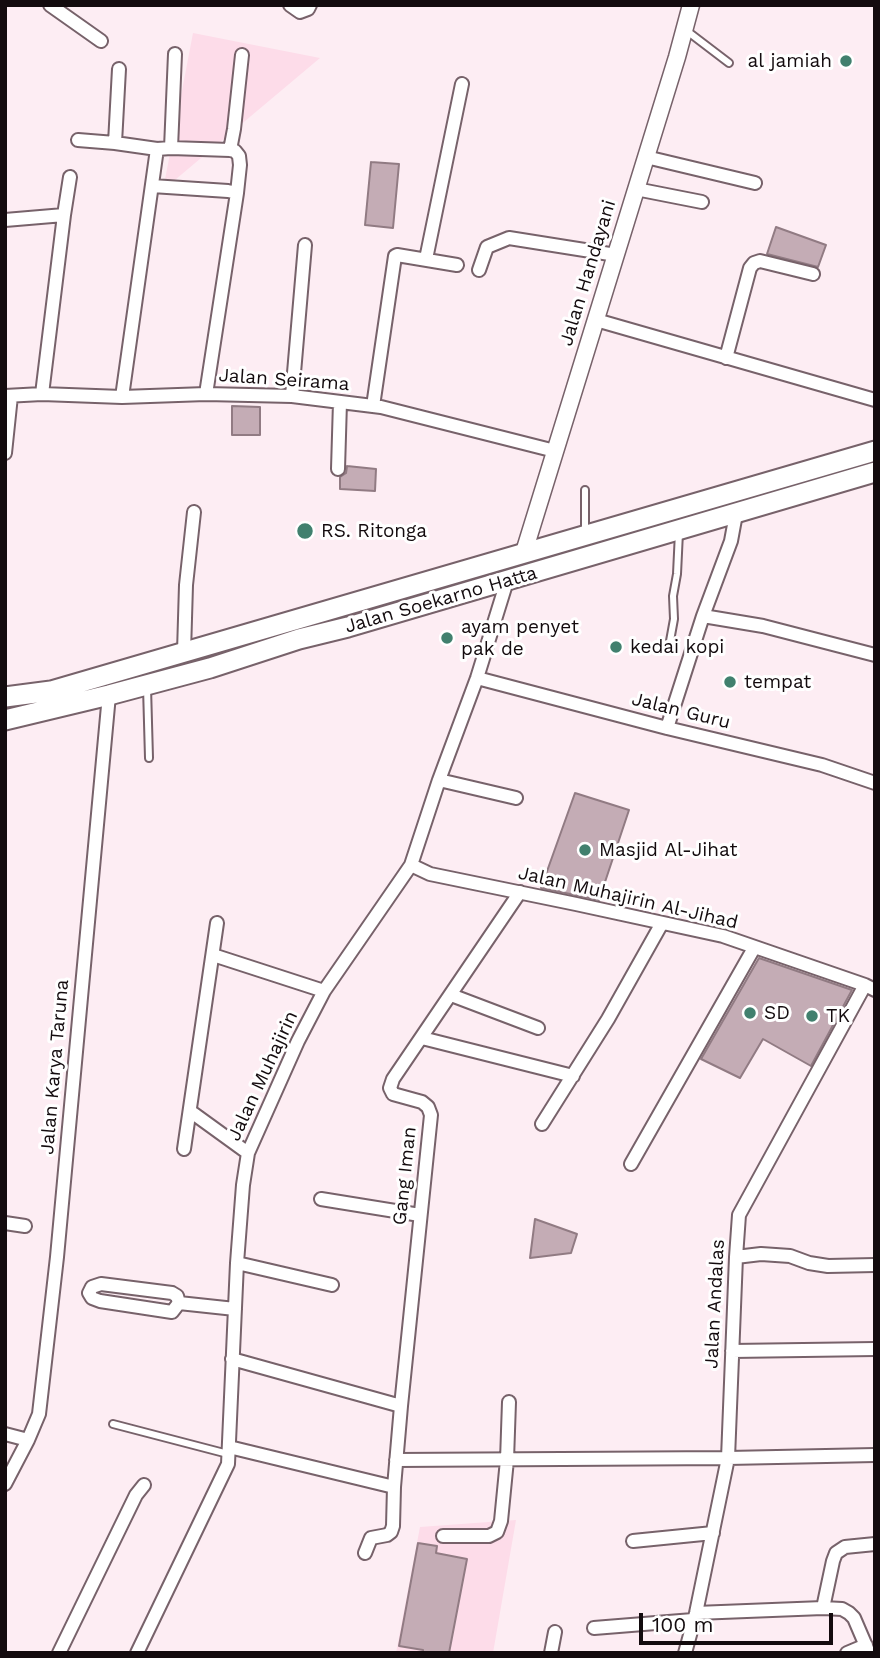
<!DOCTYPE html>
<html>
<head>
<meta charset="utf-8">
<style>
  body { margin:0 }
  #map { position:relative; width:880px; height:1658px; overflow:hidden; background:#fdedf3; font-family:"Work Sans",sans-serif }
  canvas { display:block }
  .frame { position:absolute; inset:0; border:7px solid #130b0e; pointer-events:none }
  .scale { position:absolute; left:639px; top:1613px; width:194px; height:32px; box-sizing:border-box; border:4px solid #130b0e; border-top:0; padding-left:9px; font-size:21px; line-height:24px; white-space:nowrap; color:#130b0e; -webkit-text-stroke:5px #fff; paint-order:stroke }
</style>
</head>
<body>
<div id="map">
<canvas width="880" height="1658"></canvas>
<div class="frame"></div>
<div class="scale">100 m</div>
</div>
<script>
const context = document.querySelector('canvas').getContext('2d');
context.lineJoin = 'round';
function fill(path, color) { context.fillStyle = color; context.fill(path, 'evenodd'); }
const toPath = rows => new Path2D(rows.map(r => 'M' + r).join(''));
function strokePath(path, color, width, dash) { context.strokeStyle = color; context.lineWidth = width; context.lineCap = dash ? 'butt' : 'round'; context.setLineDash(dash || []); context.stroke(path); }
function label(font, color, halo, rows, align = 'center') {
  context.font = font + ' "Work Sans",sans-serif'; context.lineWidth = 6; context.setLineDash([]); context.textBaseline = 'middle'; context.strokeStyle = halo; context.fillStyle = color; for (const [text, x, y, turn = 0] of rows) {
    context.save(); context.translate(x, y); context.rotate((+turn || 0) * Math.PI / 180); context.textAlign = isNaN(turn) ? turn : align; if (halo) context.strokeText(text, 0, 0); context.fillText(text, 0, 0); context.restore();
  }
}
const built = toPath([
  [193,33,320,58,163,190],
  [516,1520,493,1653,396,1653,420,1527]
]);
const building = toPath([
  [371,162,399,164,393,228,365,225,371,162],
  [776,227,826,245,818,267,767,254,776,227],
  [232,406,260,407,260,435,232,435,232,406],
  [347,466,376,469,375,491,340,489,340,477,346,473,347,466],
  [575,793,629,810,599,900,541,888,575,793],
  [759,958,852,990,811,1066,763,1039,740,1078,701,1059,759,958],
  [535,1219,577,1234,571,1253,530,1258,535,1219],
  [418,1543,437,1546,436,1553,467,1559,449,1653,423,1653,423,1650,399,1646,418,1543]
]);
const service = toPath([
  [687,31,729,63],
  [585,533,585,490],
  [670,641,674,619,673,596,677,574,679,532],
  [147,687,149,758],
  [113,1424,228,1454]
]);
const minor = toPath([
  [50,5,101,41],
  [290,5,300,12,308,9,310,5],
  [119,69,115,143,157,149,171,148,230,150,235,151,239,156,240,165,237,193,206,394],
  [78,140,115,143],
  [171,148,175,54],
  [230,150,234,129,242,55],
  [646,157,755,183],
  [152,186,228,191,237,193],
  [636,189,702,202],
  [5,220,64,215,70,177],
  [426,259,462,84],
  [479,270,487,247,509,238,616,255],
  [596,320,875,400],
  [726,358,750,268,754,263,760,261,813,274],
  [42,394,64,215],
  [5,396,42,394,122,397,206,394,292,396,381,407,555,451],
  [292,396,305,245],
  [122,397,157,149],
  [373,406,395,256,397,255,457,265],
  [5,453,11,396],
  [338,469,340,402],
  [703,616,763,626,875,655],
  [184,652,186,585,194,512],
  [477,678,667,728,822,765,875,783],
  [667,728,703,616,731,541,736,514],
  [439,780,516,798],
  [411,865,430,874,576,904,723,936,865,985,875,990],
  [213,955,324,991],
  [451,995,538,1028],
  [422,1038,573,1076],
  [190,1111,248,1153],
  [542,1124,608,1019,662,923],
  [184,1149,217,923],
  [631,1164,754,948],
  [321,1199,420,1215],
  [5,1223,25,1226],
  [736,1257,761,1254,790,1256,809,1263,828,1266,875,1265],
  [237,1263,332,1285],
  [101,1284,172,1293,177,1296,179,1303,172,1312,100,1301,92,1298,89,1293,92,1287,101,1284],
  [179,1303,235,1309],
  [732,1351,875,1349],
  [232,1359,401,1406],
  [5,1434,28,1440,5,1484],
  [28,1440,39,1414,57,1257,109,695],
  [229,1447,394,1487],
  [396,1460,728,1458,875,1455],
  [443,1536,489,1536,497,1532,501,1521,507,1460,509,1402],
  [633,1541,713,1533],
  [365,1553,371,1538,387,1535,391,1532,393,1526,394,1487,401,1406,431,1115,428,1107,422,1102,393,1094,390,1088,393,1079,520,892],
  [823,1608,833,1561,836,1553,845,1547,875,1544],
  [696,1613,823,1608,842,1609,849,1613,854,1618,869,1653],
  [594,1628,693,1620],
  [59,1653,136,1495,144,1485],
  [137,1653,228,1464,237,1263,243,1185,248,1153,298,1041,324,991,411,865,439,780,477,678,507,581],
  [551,1653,555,1632],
  [685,1653,696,1613,728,1458,736,1257,739,1215,865,985],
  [847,1653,866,1645]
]);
const tertiary = toPath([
  [524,552,677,57,691,5]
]);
const primary = toPath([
  [5,697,51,691,875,451],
  [5,720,109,695,210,668,299,639,348,627,875,472]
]);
const markers = [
  [846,61,7,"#41806e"],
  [305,531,9,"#41806e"],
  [447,638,7,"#41806e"],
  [616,647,7,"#41806e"],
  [730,682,7,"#41806e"],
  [585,850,7,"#41806e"],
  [750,1013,7,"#41806e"],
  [812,1016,7,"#41806e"]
];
const poiNames = [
  ["al jamiah",832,61,"right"],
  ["RS. Ritonga",321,531],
  ["ayam penyet",461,627],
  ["pak de",461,649],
  ["kedai kopi",630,647],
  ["tempat",744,682],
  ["Masjid Al-Jihat",599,850],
  ["SD",764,1013],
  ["TK",826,1016]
];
const streetNames = [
  ["Jalan Handayani",588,273,-73],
  ["Jalan Seirama",284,380,4],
  ["Jalan Soekarno Hatta",441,600,-16],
  ["Jalan Guru",681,711,14],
  ["Jalan Muhajirin Al-Jihad",628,898,13],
  ["Jalan Karya Taruna",55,1067,-85],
  ["Jalan Muhajirin",263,1076,-65],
  ["Gang Iman",405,1176,-84],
  ["Jalan Andalas",715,1304,-87]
];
fill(built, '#fddce9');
fill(building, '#c4acb5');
strokePath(building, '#917b83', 2);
strokePath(service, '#77626a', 10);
strokePath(minor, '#77626a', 16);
strokePath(tertiary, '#77626a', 19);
strokePath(primary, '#77626a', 23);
strokePath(service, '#fff', 6);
strokePath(minor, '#fff', 12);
strokePath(tertiary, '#fff', 16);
strokePath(primary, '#fff', 19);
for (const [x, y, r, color] of markers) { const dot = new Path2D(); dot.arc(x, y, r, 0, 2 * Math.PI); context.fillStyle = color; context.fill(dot); strokePath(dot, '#fff', 2.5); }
label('19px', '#130b0e', '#fff', poiNames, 'left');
label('19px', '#130b0e', '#fff', streetNames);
</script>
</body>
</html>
